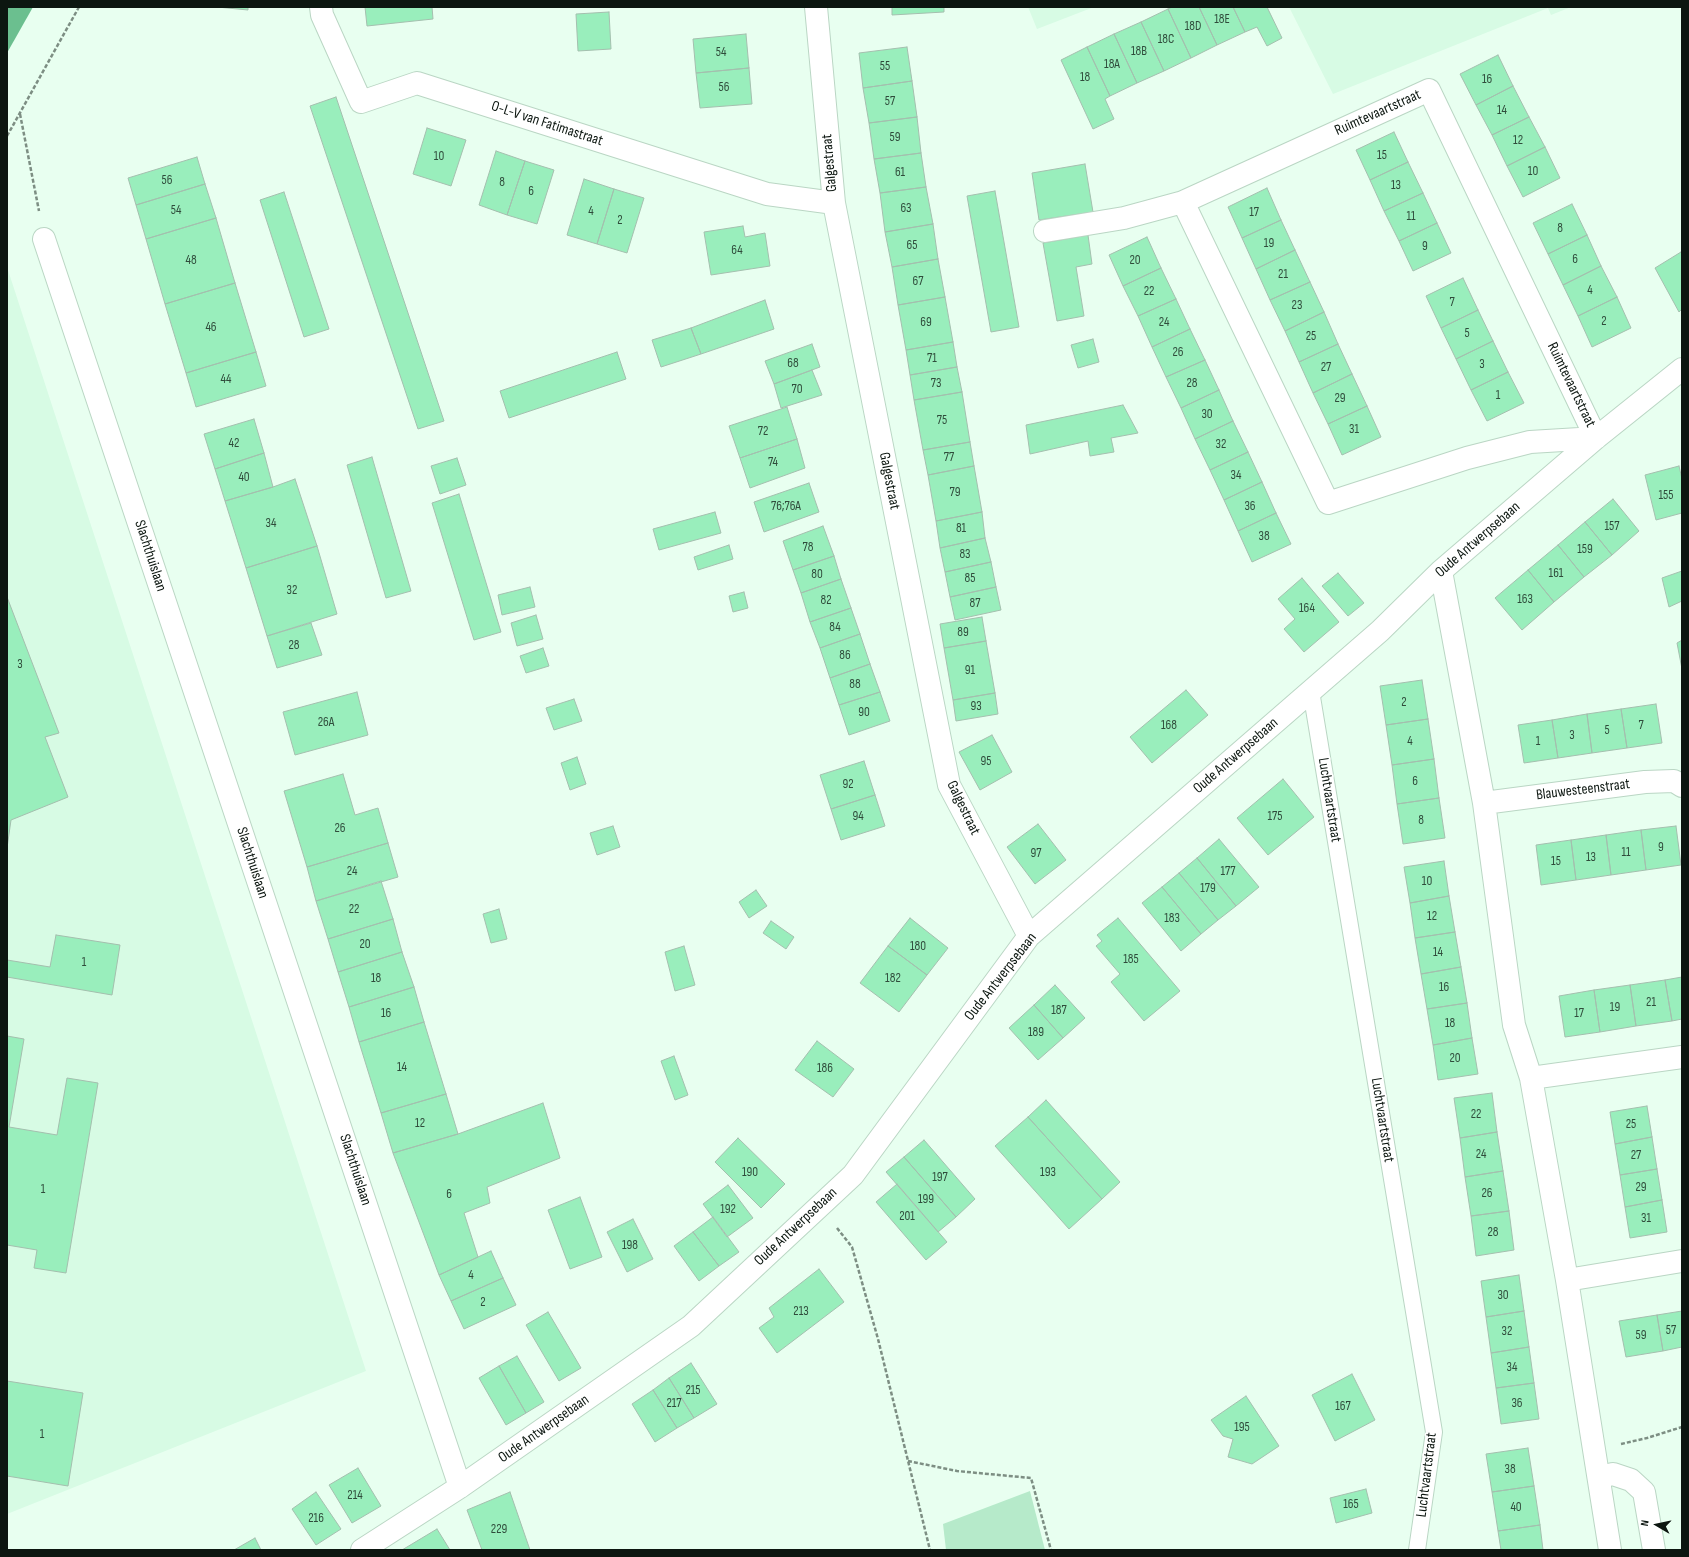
<!DOCTYPE html>
<html>
<head>
<meta charset="utf-8">
<style>
  body { margin:0 }
  #map { position:relative; width:1689px; height:1557px; overflow:hidden; background:#e8fff0; font-family:"Sofia Sans Condensed",sans-serif }
  canvas { display:block }
  .frame { position:absolute; inset:0; border:8px solid #0c1610; pointer-events:none }
  .north { position:absolute; left:1637px; top:1505px; width:40px; height:40px; -webkit-text-stroke:3px #fff; paint-order:stroke; rotate:279deg; font-size:11px; font-weight:700; line-height:16px; text-align:center; color:#0c1610 }
  .north::after { content:''; display:block; margin:auto; width:14px; height:18px; background:#0c1610; clip-path:polygon(50% 0,100% 100%,50% 72%,0 100%) }
</style>
</head>
<body>
<div id="map">
<canvas width="1689" height="1557"></canvas>
<div class="frame"></div>
<div class="north">N</div>
</div>
<script>
const context = document.querySelector('canvas').getContext('2d');
context.lineJoin = 'round';
function fill(path, color) { context.fillStyle = color; context.fill(path, 'evenodd'); }
const toPath = rows => new Path2D(rows.map(r => 'M' + r).join(''));
function strokePath(path, color, width, dash) { context.strokeStyle = color; context.lineWidth = width; context.lineCap = dash ? 'butt' : 'round'; context.setLineDash(dash || []); context.stroke(path); }
function label(font, color, halo, rows, align = 'center') {
  context.font = font + ' "Sofia Sans Condensed",sans-serif'; context.lineWidth = 3.5; context.setLineDash([]); context.textBaseline = 'middle'; context.strokeStyle = halo; context.fillStyle = color; for (const [text, x, y, turn = 0] of rows) {
    context.save(); context.translate(x, y); context.rotate((+turn || 0) * Math.PI / 180); context.textAlign = isNaN(turn) ? turn : align; if (halo) context.strokeText(text, 0, 0); context.fillText(text, 0, 0); context.restore();
  }
}
const built = toPath([
  [1028,7,1094,7,1037,29],
  [1289,7,1571,7,1551,15,1548,8,1333,94],
  [7,267,366,1371,7,1514]
]);
const green = toPath([
  [1030,1491,1045,1550,946,1550,943,1524]
]);
const water = toPath([
  [7,7,33,7,7,53]
]);
const building = toPath([
  [217,7,248,7,248,10,217,7],
  [365,7,432,7,433,19,367,26,365,7],
  [892,7,944,7,944,12,892,15,892,7],
  [1172,7,1199,7,1217,45,1191,58,1168,9,1172,7],
  [1199,7,1233,7,1245,32,1217,45,1199,7],
  [1233,7,1267,7,1282,38,1267,46,1257,27,1245,32,1233,7],
  [1168,9,1191,58,1164,71,1141,22,1168,9],
  [609,12,611,49,578,51,576,14,609,12],
  [1141,22,1164,71,1137,83,1114,34,1141,22],
  [746,34,749,68,696,73,693,39,746,34],
  [1114,34,1137,83,1110,96,1087,47,1114,34],
  [907,47,912,81,863,88,859,53,907,47],
  [1087,47,1110,96,1105,99,1114,119,1093,129,1061,60,1087,47],
  [1498,55,1513,86,1476,105,1460,74,1498,55],
  [749,68,752,104,700,108,696,73,749,68],
  [912,81,917,117,869,123,863,88,912,81],
  [1513,86,1529,117,1492,135,1476,105,1513,86],
  [336,97,444,421,418,429,310,106,336,97],
  [917,117,921,153,874,159,869,123,917,117],
  [1529,117,1545,147,1507,166,1492,135,1529,117],
  [427,128,466,140,451,186,413,174,427,128],
  [1394,132,1408,162,1370,180,1356,150,1394,132],
  [1545,147,1560,178,1523,197,1507,166,1545,147],
  [496,151,525,161,507,215,479,205,496,151],
  [921,153,926,187,880,193,874,159,921,153],
  [197,157,205,184,136,205,128,178,197,157],
  [525,161,554,170,537,224,507,215,525,161],
  [1408,162,1423,193,1384,211,1370,180,1408,162],
  [1085,164,1093,212,1039,220,1032,173,1085,164],
  [584,179,614,189,597,244,567,235,584,179],
  [205,184,216,218,146,239,136,205,205,184],
  [926,187,933,224,885,232,880,193,926,187],
  [1267,188,1281,220,1242,238,1228,207,1267,188],
  [614,189,644,198,627,253,597,244,614,189],
  [995,191,1019,327,991,332,967,196,995,191],
  [284,192,329,329,304,337,260,200,284,192],
  [1423,193,1437,223,1399,241,1384,211,1423,193],
  [1572,204,1587,235,1548,254,1533,223,1572,204],
  [216,218,235,283,165,304,146,239,216,218],
  [1281,220,1295,250,1256,269,1242,238,1281,220],
  [1437,223,1451,253,1413,271,1399,241,1437,223],
  [933,224,938,259,892,267,885,232,933,224],
  [743,226,745,237,765,233,770,266,711,275,704,232,743,226],
  [1088,235,1092,264,1076,267,1084,316,1057,321,1043,243,1088,235],
  [1587,235,1601,266,1563,285,1548,254,1587,235],
  [1147,237,1161,268,1123,286,1109,255,1147,237],
  [1295,250,1310,282,1270,300,1256,269,1295,250],
  [1681,252,1682,255,1682,309,1679,312,1655,268,1681,252],
  [938,259,945,297,898,305,892,267,938,259],
  [1601,266,1617,297,1578,316,1563,285,1601,266],
  [1161,268,1176,299,1138,316,1123,286,1161,268],
  [1463,278,1478,310,1441,328,1426,296,1463,278],
  [1310,282,1324,312,1285,331,1270,300,1310,282],
  [235,283,256,352,186,373,165,304,235,283],
  [945,297,953,342,906,350,898,305,945,297],
  [1617,297,1631,328,1592,347,1578,316,1617,297],
  [1176,299,1190,329,1152,347,1138,316,1176,299],
  [765,300,774,329,701,354,691,328,765,300],
  [1478,310,1493,341,1456,359,1441,328,1478,310],
  [1324,312,1338,344,1299,362,1285,331,1324,312],
  [691,328,701,354,661,367,652,340,691,328],
  [1190,329,1205,360,1166,377,1152,347,1190,329],
  [1093,339,1099,362,1078,368,1071,345,1093,339],
  [1493,341,1508,372,1471,390,1456,359,1493,341],
  [953,342,957,367,910,375,906,350,953,342],
  [812,344,820,367,774,384,765,361,812,344],
  [1338,344,1352,374,1313,393,1299,362,1338,344],
  [256,352,266,386,196,407,186,373,256,352],
  [617,352,626,379,509,418,500,391,617,352],
  [1205,360,1219,390,1181,408,1166,377,1205,360],
  [957,367,962,392,914,400,910,375,957,367],
  [812,370,822,395,781,408,774,384,812,370],
  [1508,372,1524,403,1487,421,1471,390,1508,372],
  [1352,374,1367,406,1328,424,1313,393,1352,374],
  [1219,390,1233,421,1195,439,1181,408,1219,390],
  [962,392,970,442,923,450,914,400,962,392],
  [1123,405,1138,433,1111,438,1114,452,1090,456,1088,441,1030,454,1026,425,1123,405],
  [1367,406,1381,437,1342,455,1328,424,1367,406],
  [787,407,797,439,740,458,729,426,787,407],
  [254,419,264,453,215,469,204,434,254,419],
  [1233,421,1248,452,1210,470,1195,439,1233,421],
  [797,439,805,468,750,488,740,458,797,439],
  [970,442,974,466,928,475,923,450,970,442],
  [1248,452,1262,482,1224,500,1210,470,1248,452],
  [264,453,273,487,225,501,215,469,264,453],
  [372,457,411,591,386,598,347,465,372,457],
  [457,458,466,485,440,494,431,466,457,458],
  [974,466,982,512,936,521,928,475,974,466],
  [1679,466,1682,479,1682,513,1656,520,1645,475,1679,466],
  [295,479,317,546,246,568,225,501,273,487,295,479],
  [1262,482,1276,513,1238,531,1224,500,1262,482],
  [809,483,819,512,764,532,754,502,809,483],
  [459,494,501,632,474,640,432,503,459,494],
  [1613,499,1639,531,1612,555,1585,522,1613,499],
  [715,512,721,533,659,550,653,529,715,512],
  [982,512,985,538,940,548,936,521,982,512],
  [1276,513,1291,544,1252,562,1238,531,1276,513],
  [1585,522,1612,555,1584,577,1558,545,1585,522],
  [823,526,834,556,793,570,783,541,823,526],
  [985,538,991,562,945,572,940,548,985,538],
  [729,545,733,559,698,570,694,557,729,545],
  [1558,545,1584,577,1554,602,1528,570,1558,545],
  [317,546,337,614,267,636,246,568,317,546],
  [834,556,841,579,801,593,793,570,834,556],
  [991,562,996,587,950,597,945,572,991,562],
  [1528,570,1554,602,1522,630,1495,598,1528,570],
  [1682,571,1682,601,1669,607,1662,578,1682,571],
  [1338,573,1364,603,1348,616,1322,586,1338,573],
  [1302,578,1339,622,1304,652,1284,629,1295,619,1278,599,1302,578],
  [841,579,851,608,810,622,801,593,841,579],
  [530,587,535,607,502,615,498,595,530,587],
  [996,587,1001,610,955,620,950,597,996,587],
  [744,592,748,608,733,612,729,596,744,592],
  [7,597,59,733,45,737,68,797,11,820,7,848,7,597],
  [851,608,860,634,820,648,810,622,851,608],
  [536,615,543,639,517,646,511,623,536,615],
  [982,617,986,641,944,648,940,624,982,617],
  [311,623,322,655,277,668,267,636,311,623],
  [860,634,870,664,830,678,820,648,860,634],
  [1682,640,1682,669,1677,643,1682,640],
  [986,641,995,693,953,700,944,648,986,641],
  [543,648,549,666,526,673,520,656,543,648],
  [870,664,880,692,839,705,830,678,870,664],
  [1422,680,1428,719,1386,725,1380,686,1422,680],
  [1186,690,1208,715,1152,763,1130,737,1186,690],
  [357,692,368,735,295,755,283,712,357,692],
  [880,692,890,721,849,735,839,705,880,692],
  [995,693,998,714,956,721,953,700,995,693],
  [574,699,582,721,554,730,546,708,574,699],
  [1656,704,1662,743,1627,748,1621,709,1656,704],
  [1621,709,1627,748,1592,753,1587,714,1621,709],
  [1587,714,1592,753,1558,758,1552,720,1587,714],
  [1428,719,1434,759,1392,765,1386,725,1428,719],
  [1552,720,1558,758,1524,763,1518,725,1552,720],
  [992,735,1012,772,980,790,959,752,992,735],
  [577,757,586,784,570,790,561,763,577,757],
  [1434,759,1439,798,1397,804,1392,765,1434,759],
  [864,761,875,795,831,809,820,775,864,761],
  [343,774,355,815,378,808,388,843,307,867,284,791,343,774],
  [1283,779,1314,817,1268,855,1237,818,1283,779],
  [875,795,885,826,841,840,831,809,875,795],
  [1439,798,1445,838,1403,844,1397,804,1439,798],
  [1038,824,1066,860,1035,884,1007,847,1038,824],
  [613,826,620,847,597,855,590,833,613,826],
  [1676,826,1681,865,1646,870,1641,830,1676,826],
  [1641,830,1646,870,1611,875,1606,835,1641,830],
  [1606,835,1611,875,1576,880,1571,840,1606,835],
  [1219,839,1259,887,1236,906,1197,858,1219,839],
  [1571,840,1576,880,1541,885,1536,845,1571,840],
  [388,843,398,877,316,901,307,867,388,843],
  [1197,858,1236,906,1218,920,1179,873,1197,858],
  [1444,861,1449,896,1410,903,1404,867,1444,861],
  [1179,873,1218,920,1201,934,1162,887,1179,873],
  [381,881,393,919,328,939,316,901,381,881],
  [1162,887,1201,934,1181,951,1142,903,1162,887],
  [756,890,767,906,749,918,739,902,756,890],
  [1449,896,1455,932,1415,938,1410,903,1449,896],
  [499,909,507,939,491,943,483,914,499,909],
  [910,918,948,948,927,975,888,946,910,918],
  [1118,918,1180,991,1144,1021,1111,982,1120,974,1096,946,1102,941,1097,935,1118,918],
  [393,919,402,952,338,972,328,939,393,919],
  [771,921,794,937,786,949,763,933,771,921],
  [1455,932,1461,967,1421,974,1415,938,1455,932],
  [56,935,120,945,112,995,7,977,7,960,50,967,56,935],
  [684,946,695,985,675,991,665,952,684,946],
  [888,946,927,975,899,1012,860,983,888,946],
  [402,952,414,987,349,1007,338,972,402,952],
  [1461,967,1467,1003,1427,1009,1421,974,1461,967],
  [1682,977,1682,1019,1672,1021,1665,980,1682,977],
  [1665,980,1672,1021,1636,1026,1630,985,1665,980],
  [1055,985,1085,1018,1063,1038,1034,1005,1055,985],
  [1630,985,1636,1026,1600,1032,1594,990,1630,985],
  [414,987,424,1022,359,1042,349,1007,414,987],
  [1594,990,1600,1032,1565,1037,1559,996,1594,990],
  [1467,1003,1472,1038,1433,1045,1427,1009,1467,1003],
  [1034,1005,1063,1038,1038,1060,1009,1028,1034,1005],
  [424,1022,446,1094,381,1113,359,1042,424,1022],
  [7,1036,24,1039,9,1127,57,1135,67,1078,98,1083,66,1273,34,1268,37,1250,7,1245,7,1036],
  [1472,1038,1478,1074,1438,1080,1433,1045,1472,1038],
  [817,1041,854,1069,833,1097,795,1070,817,1041],
  [674,1056,688,1095,675,1100,661,1061,674,1056],
  [1492,1093,1497,1132,1460,1138,1454,1098,1492,1093],
  [446,1094,458,1134,393,1153,381,1113,446,1094],
  [1046,1100,1120,1182,1102,1199,1028,1117,1046,1100],
  [543,1103,560,1158,487,1187,490,1203,464,1213,478,1257,439,1275,393,1153,458,1134,543,1103],
  [1647,1106,1652,1137,1615,1144,1610,1112,1647,1106],
  [1028,1117,1102,1199,1069,1229,995,1146,1028,1117],
  [1497,1132,1503,1171,1465,1177,1460,1138,1497,1132],
  [1652,1137,1657,1169,1620,1175,1615,1144,1652,1137],
  [738,1138,785,1184,761,1208,715,1162,738,1138],
  [924,1140,975,1199,956,1217,904,1157,924,1140],
  [904,1157,956,1217,938,1232,886,1172,904,1157],
  [1657,1169,1662,1200,1625,1207,1620,1175,1657,1169],
  [1503,1171,1509,1211,1471,1216,1465,1177,1503,1171],
  [897,1184,947,1242,926,1260,876,1202,897,1184],
  [728,1185,753,1218,727,1237,703,1204,728,1185],
  [580,1197,602,1257,570,1269,548,1210,580,1197],
  [1662,1200,1667,1232,1630,1238,1625,1207,1662,1200],
  [1509,1211,1514,1250,1476,1256,1471,1216,1509,1211],
  [713,1217,739,1252,719,1266,693,1232,713,1217],
  [633,1219,653,1259,627,1272,607,1232,633,1219],
  [693,1232,719,1266,699,1281,674,1246,693,1232],
  [491,1251,503,1278,451,1301,439,1275,491,1251],
  [819,1269,844,1302,777,1353,759,1328,774,1317,769,1308,819,1269],
  [1519,1275,1524,1311,1486,1317,1481,1281,1519,1275],
  [503,1278,516,1305,464,1329,451,1301,503,1278],
  [1524,1311,1529,1347,1491,1353,1486,1317,1524,1311],
  [1682,1311,1682,1347,1663,1351,1657,1315,1682,1311],
  [548,1312,581,1368,559,1381,526,1325,548,1312],
  [1657,1315,1663,1351,1626,1357,1619,1321,1657,1315],
  [1529,1347,1534,1383,1496,1388,1491,1353,1529,1347],
  [517,1356,544,1402,526,1413,499,1366,517,1356],
  [691,1363,717,1404,694,1418,669,1378,691,1363],
  [499,1366,526,1413,506,1425,479,1378,499,1366],
  [1352,1374,1375,1420,1335,1441,1312,1395,1352,1374],
  [669,1378,694,1418,677,1428,653,1390,669,1378],
  [7,1381,83,1393,68,1486,7,1476,7,1381],
  [1534,1383,1539,1419,1501,1424,1496,1388,1534,1383],
  [653,1390,677,1428,655,1442,632,1404,653,1390],
  [1246,1396,1279,1446,1252,1464,1228,1457,1233,1439,1223,1436,1211,1420,1246,1396],
  [1528,1448,1534,1486,1492,1492,1486,1454,1528,1448],
  [358,1468,381,1506,352,1523,329,1485,358,1468],
  [1534,1486,1540,1525,1498,1531,1492,1492,1534,1486],
  [1366,1489,1372,1513,1336,1523,1330,1498,1366,1489],
  [316,1492,341,1529,316,1545,292,1509,316,1492],
  [510,1492,530,1550,482,1550,467,1510,510,1492],
  [1540,1525,1543,1550,1501,1550,1498,1531,1540,1525],
  [437,1529,450,1550,402,1550,437,1529],
  [255,1538,261,1550,234,1550,255,1538]
]);
const path = toPath([
  [20,114,39,211],
  [7,136,79,7],
  [837,1228,852,1247,878,1339,930,1550],
  [1621,1444,1647,1438,1682,1427],
  [908,1461,957,1471,1031,1478,1051,1550]
]);
const service = toPath([
  [1311,691,1434,1432,1417,1550]
]);
const minor = toPath([
  [321,7,322,15,361,102,417,83,767,194,834,203],
  [816,7,834,203,949,785,1029,936],
  [1045,231,1124,218,1183,202,1429,90,1596,438,1530,442,1467,458,1328,503,1183,202],
  [44,239,460,1487],
  [1441,571,1484,803,1514,1025,1531,1078,1567,1280,1610,1550],
  [1484,803,1645,782,1674,781,1682,786],
  [1531,1078,1682,1057],
  [1567,1280,1682,1261],
  [1599,1477,1613,1474,1631,1480,1644,1492,1654,1550],
  [362,1550,460,1487,691,1326,853,1175,1029,936,1380,631,1441,571,1596,438,1682,369]
]);
const numberNames = [
  ["18E",1222,20],
  ["18D",1193,27],
  ["18C",1166,40],
  ["18B",1139,52],
  ["54",721,53],
  ["18A",1112,65],
  ["55",885,67],
  ["18",1085,78],
  ["16",1487,80],
  ["56",724,88],
  ["57",890,102],
  ["14",1502,111],
  ["59",895,138],
  ["12",1518,141],
  ["15",1382,156],
  ["10",439,157],
  ["10",1533,172],
  ["61",900,173],
  ["56",167,181],
  ["8",502,183],
  ["13",1396,186],
  ["6",531,192],
  ["63",906,209],
  ["54",176,211],
  ["4",591,212],
  ["17",1254,213],
  ["11",1411,217],
  ["2",620,221],
  ["8",1560,229],
  ["19",1269,244],
  ["65",912,246],
  ["9",1425,247],
  ["64",737,251],
  ["6",1575,260],
  ["48",191,261],
  ["20",1135,261],
  ["21",1283,275],
  ["67",918,282],
  ["4",1590,291],
  ["22",1149,292],
  ["7",1452,303],
  ["23",1297,306],
  ["2",1604,322],
  ["69",926,323],
  ["24",1164,323],
  ["46",211,328],
  ["5",1467,334],
  ["25",1311,337],
  ["26",1178,353],
  ["71",932,359],
  ["68",793,364],
  ["3",1482,365],
  ["27",1326,368],
  ["44",226,380],
  ["73",936,384],
  ["28",1192,384],
  ["70",797,390],
  ["1",1498,396],
  ["29",1340,399],
  ["30",1207,415],
  ["75",942,421],
  ["31",1354,430],
  ["72",763,432],
  ["42",234,444],
  ["32",1221,445],
  ["77",949,458],
  ["74",773,463],
  ["34",1236,476],
  ["40",244,478],
  ["79",955,493],
  ["155",1666,496],
  ["76;76A",786,507],
  ["36",1250,507],
  ["34",271,524],
  ["157",1612,527],
  ["81",961,529],
  ["38",1264,537],
  ["78",808,548],
  ["159",1585,550],
  ["83",965,555],
  ["161",1556,574],
  ["80",817,575],
  ["85",970,579],
  ["32",292,591],
  ["163",1525,600],
  ["82",826,601],
  ["87",975,604],
  ["164",1307,609],
  ["84",835,628],
  ["89",963,633],
  ["28",294,646],
  ["86",845,656],
  ["3",20,665],
  ["91",970,671],
  ["88",855,685],
  ["2",1404,703],
  ["93",976,707],
  ["90",864,713],
  ["26A",326,723],
  ["168",1169,726],
  ["7",1641,726],
  ["5",1607,731],
  ["3",1572,736],
  ["4",1410,742],
  ["1",1538,742],
  ["95",986,762],
  ["6",1415,782],
  ["92",848,785],
  ["94",858,817],
  ["175",1275,817],
  ["8",1421,821],
  ["26",340,829],
  ["9",1661,848],
  ["11",1626,853],
  ["97",1036,854],
  ["13",1591,858],
  ["15",1556,862],
  ["24",352,872],
  ["177",1228,872],
  ["10",1427,882],
  ["179",1208,889],
  ["22",354,910],
  ["12",1432,917],
  ["183",1172,919],
  ["20",365,945],
  ["180",918,947],
  ["14",1438,953],
  ["185",1131,960],
  ["1",84,963],
  ["18",376,979],
  ["182",893,979],
  ["16",1444,988],
  ["21",1651,1003],
  ["19",1615,1008],
  ["187",1059,1011],
  ["16",386,1014],
  ["17",1579,1014],
  ["18",1450,1024],
  ["189",1036,1033],
  ["20",1455,1059],
  ["14",402,1068],
  ["186",825,1069],
  ["22",1476,1115],
  ["12",420,1124],
  ["25",1631,1125],
  ["24",1481,1155],
  ["27",1636,1156],
  ["190",750,1173],
  ["193",1048,1173],
  ["197",940,1178],
  ["29",1641,1188],
  ["1",43,1190],
  ["26",1487,1194],
  ["6",449,1195],
  ["199",926,1200],
  ["192",728,1210],
  ["201",907,1217],
  ["31",1646,1219],
  ["28",1493,1233],
  ["198",630,1246],
  ["4",471,1276],
  ["30",1503,1296],
  ["2",483,1303],
  ["213",801,1312],
  ["57",1671,1331],
  ["32",1507,1332],
  ["59",1641,1336],
  ["34",1512,1368],
  ["215",693,1391],
  ["217",674,1404],
  ["36",1517,1404],
  ["167",1343,1407],
  ["195",1242,1428],
  ["1",42,1435],
  ["38",1510,1470],
  ["214",355,1496],
  ["165",1351,1505],
  ["40",1516,1508],
  ["216",316,1519],
  ["229",499,1530]
];
const streetNames = [
  ["Ruimtevaartstraat",1378,113,-24],
  ["O-L-V van Fatimastraat",547,124,18],
  ["Galgestraat",830,163,-95],
  ["Ruimtevaartstraat",1571,385,64],
  ["Galgestraat",889,481,79],
  ["Oude Antwerpsebaan",1478,540,-41],
  ["Slachthuislaan",150,556,72],
  ["Oude Antwerpsebaan",1236,756,-41],
  ["Blauwesteenstraat",1583,790,-7],
  ["Luchtvaartstraat",1329,800,81],
  ["Galgestraat",963,808,64],
  ["Slachthuislaan",252,863,72],
  ["Oude Antwerpsebaan",1001,977,-52],
  ["Luchtvaartstraat",1382,1120,81],
  ["Slachthuislaan",355,1170,72],
  ["Oude Antwerpsebaan",796,1227,-43],
  ["Oude Antwerpsebaan",544,1429,-35],
  ["Luchtvaartstraat",1427,1475,-83]
];
fill(built, '#d7fbe4');
fill(green, '#b6eaca');
fill(water, '#6bbf8f');
fill(building, '#99eebc');
strokePath(building, '#a4bfae', 1);
strokePath(service, '#bad6c4', 18);
strokePath(minor, '#bad6c4', 24);
strokePath(path, '#7d8e83', 2.5, [4, 2]);
strokePath(service, '#fff', 16);
strokePath(minor, '#fff', 22);
label('13px', '#2f4c3b', null, numberNames);
label('15px', '#0c1610', '#fff', streetNames);
</script>
</body>
</html>
